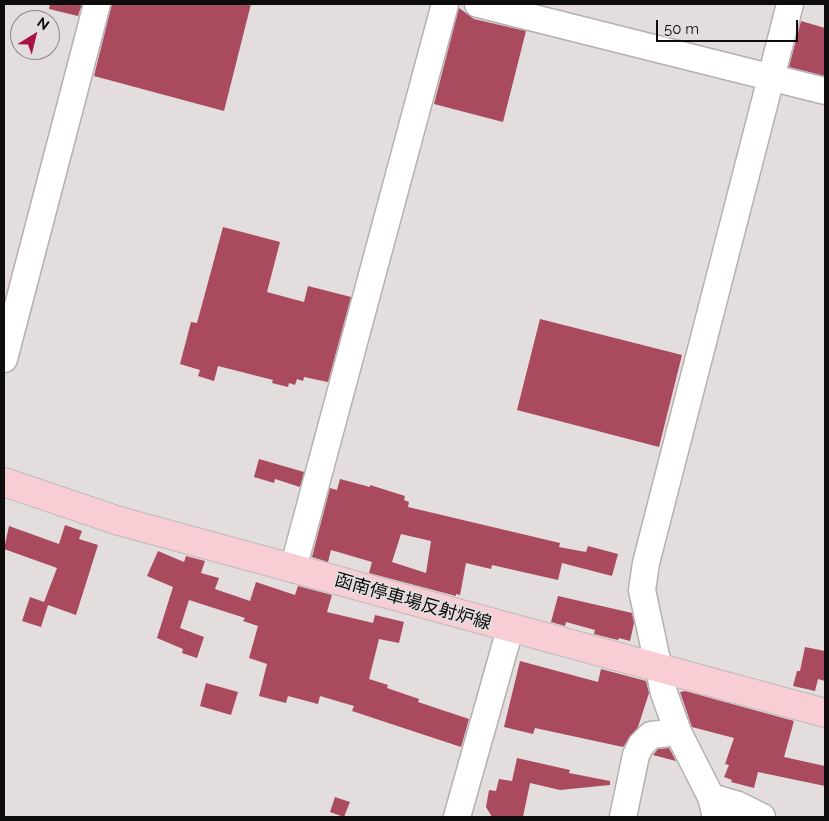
<!DOCTYPE html>
<html>
<head>
<meta charset="utf-8">
<style>
  body { margin:0 }
  #map { position:relative; width:829px; height:821px; overflow:hidden; background:#e3dddd; font-family:Raleway,sans-serif }
  canvas { display:block }
  .frame { position:absolute; inset:0; border:5px solid #0e0c0c; pointer-events:none }
  .north { position:absolute; left:10px; top:10px; width:50px; height:50px; box-sizing:border-box; background:#e3dddd; border:1px solid #8e8989; border-radius:50%; rotate:36deg; font-size:14px; font-weight:700; line-height:20px; text-align:center; color:#0e0c0c }
  .north::after { content:''; display:block; margin:auto; width:18px; height:22px; background:#a71247; clip-path:polygon(50% 0,100% 100%,50% 72%,0 100%) }
  .scale { position:absolute; left:656px; top:20px; width:142px; height:22px; box-sizing:border-box; border:2px solid #0e0c0c; border-top:0; padding-left:6px; font-size:15px; line-height:18px; white-space:nowrap; color:#0e0c0c; -webkit-text-stroke:4px #e3dddd; paint-order:stroke }
</style>
</head>
<body>
<div id="map">
<canvas width="829" height="821"></canvas>
<div class="frame"></div>
<div class="north">N</div>
<div class="scale">50 m</div>
</div>
<script>
const context = document.querySelector('canvas').getContext('2d');
context.lineJoin = 'round';
function fill(path, color) { context.fillStyle = color; context.fill(path, 'evenodd'); }
const toPath = rows => new Path2D(rows.map(r => 'M' + r).join(''));
function strokePath(path, color, width, dash) { context.strokeStyle = color; context.lineWidth = width; context.lineCap = dash ? 'butt' : 'round'; context.setLineDash(dash || []); context.stroke(path); }
function label(font, color, halo, rows, align = 'center') {
  context.font = font + ' Raleway,"Noto Sans JP",sans-serif'; context.lineWidth = 4; context.setLineDash([]); context.textBaseline = 'middle'; context.strokeStyle = halo; context.fillStyle = color; for (const [text, x, y, turn = 0] of rows) {
    context.save(); context.translate(x, y); context.rotate((+turn || 0) * Math.PI / 180); context.textAlign = isNaN(turn) ? turn : align; if (halo) context.strokeText(text, 0, 0); context.fillText(text, 0, 0); context.restore();
  }
}
const building = toPath([
  [50,4,82,4,78,16,49,9],
  [112,4,251,4,224,111,94,76],
  [459,8,474,19,526,31,503,122,434,104],
  [801,21,825,28,825,76,789,67],
  [223,227,280,242,267,292,304,302,308,286,351,297,328,382,304,377,303,381,297,379,295,385,289,383,288,387,272,383,273,380,218,366,214,381,198,376,200,370,180,364,191,322,197,323],
  [540,319,682,355,659,447,517,410],
  [259,459,304,472,300,487,275,479,274,483,254,477],
  [340,479,370,487,370,485,405,496,404,500,409,502,408,507,560,543,559,547,586,552,588,546,618,554,612,576,562,563,558,580,492,565,491,569,466,563,460,595,456,594,456,596,369,573,372,562,331,550,328,562,312,557,330,488,337,490],
  [401,534,431,541,426,573,392,562],
  [65,525,82,531,79,539,98,545,76,615,48,605,41,627,22,621,30,597,44,602,57,568,4,549,9,526,59,544],
  [158,551,184,562,186,556,205,561,201,573,219,578,215,589,250,601,256,582,295,595,298,586,332,595,327,612,373,623,375,615,404,622,399,643,379,639,369,679,388,685,387,688,419,699,418,702,469,719,461,747,352,711,354,706,320,696,318,704,288,696,286,703,259,696,267,664,249,658,258,626,243,621,245,618,189,600,180,628,204,637,197,658,182,653,183,649,157,638,173,587,147,576],
  [558,596,632,613,634,623,630,641,619,638,618,640,594,634,595,630,566,622,565,626,551,622],
  [805,647,825,651,825,681,818,679,815,691,793,686,797,671,800,671],
  [520,661,598,682,601,669,646,681,649,693,638,727,623,747,535,728,533,734,504,727],
  [206,683,238,692,231,715,200,706],
  [685,691,794,721,784,757,825,766,825,786,758,772,754,788,731,782,732,780,724,777,729,765,725,764,734,738,692,727,680,692],
  [669,748,676,761,653,755,658,749],
  [517,758,570,770,569,773,610,781,610,785,560,790,530,783,523,817,492,817,486,807,489,790,496,791,499,779,512,781],
  [335,797,350,802,344,817,330,812]
]);
const minor = toPath([
  [478,4,825,91],
  [4,359,97,4],
  [293,569,445,4],
  [711,797,738,805,762,817],
  [457,817,510,629],
  [623,817,636,755,641,745,651,735,678,732],
  [716,817,711,797,678,732,664,693,642,590,646,563,790,4]
]);
const major = toPath([
  [4,482,119,521,825,713]
]);
const streetNames = [
  ["函南停車場反射炉線",413,602,16]
];
fill(building, '#a94a5f');
strokePath(minor, '#b5afb0', 29);
strokePath(major, '#bcbbbb', 30);
strokePath(minor, '#fff', 26);
strokePath(major, '#f9cdd4', 28);
label('18px', '#0e0c0c', '#e3dddd', streetNames);
</script>
</body>
</html>
